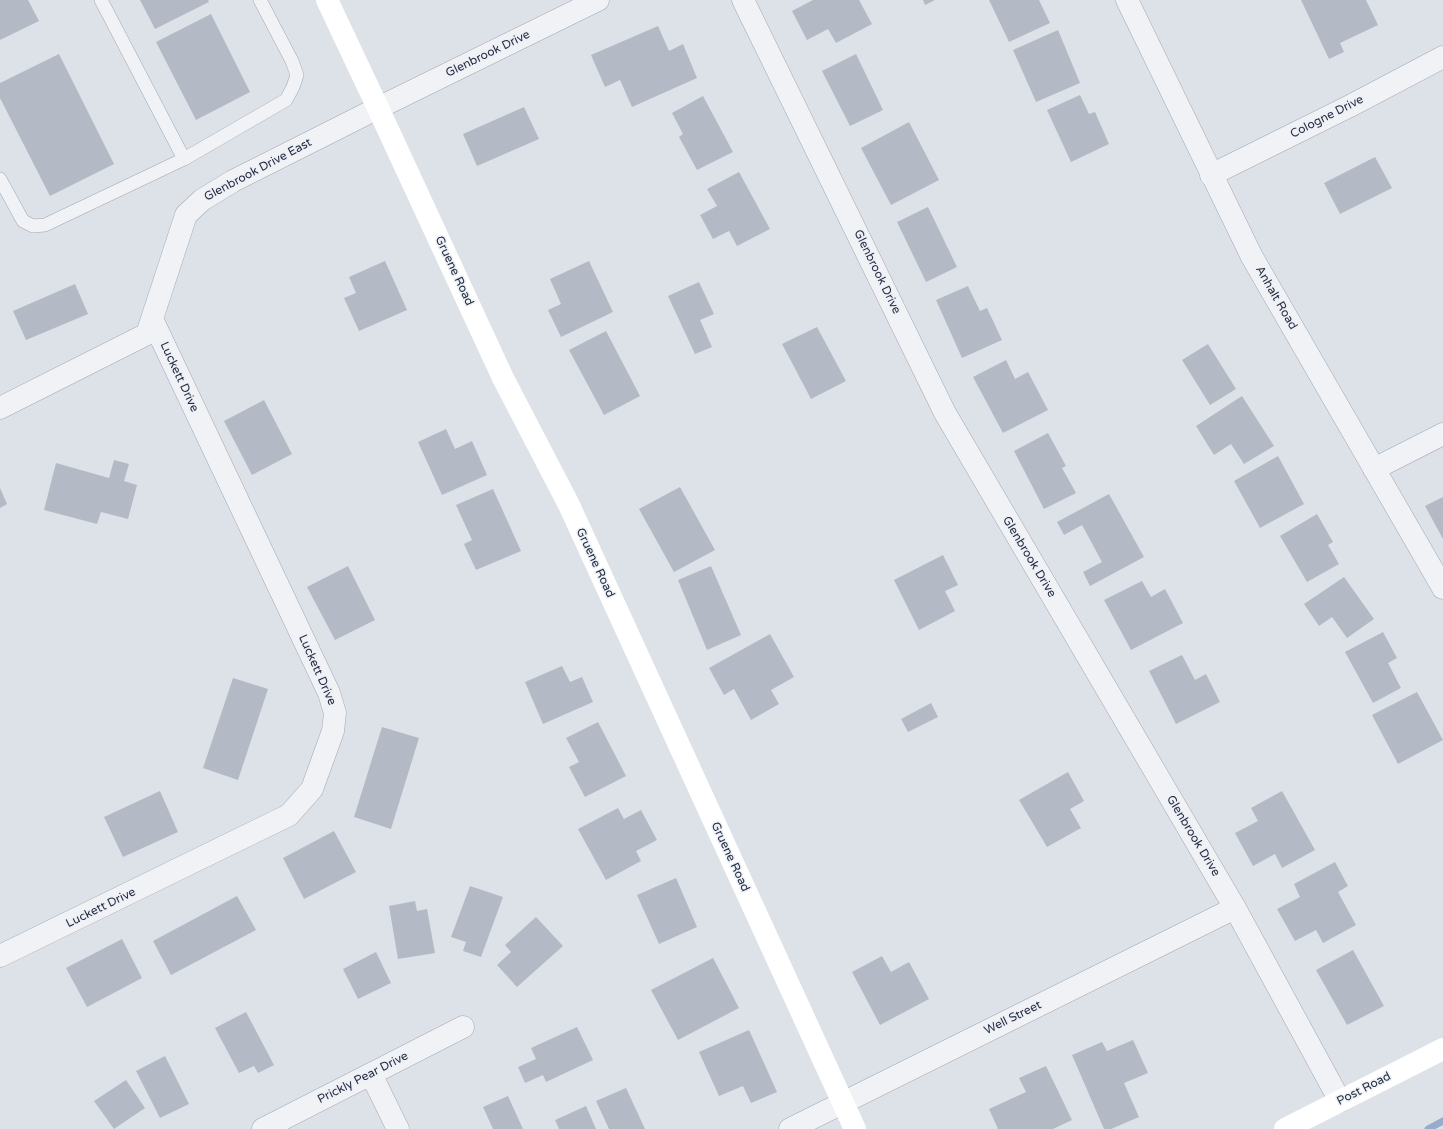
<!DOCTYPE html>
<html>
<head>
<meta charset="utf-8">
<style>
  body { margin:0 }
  canvas { display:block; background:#dde1e8 }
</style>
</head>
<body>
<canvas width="1443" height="1129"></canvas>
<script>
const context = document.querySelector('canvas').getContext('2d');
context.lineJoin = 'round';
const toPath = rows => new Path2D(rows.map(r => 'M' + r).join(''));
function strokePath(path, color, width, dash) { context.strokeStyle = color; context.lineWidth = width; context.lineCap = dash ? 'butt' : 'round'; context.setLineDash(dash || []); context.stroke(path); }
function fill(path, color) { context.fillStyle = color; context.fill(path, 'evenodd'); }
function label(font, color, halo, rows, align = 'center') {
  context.font = font + ' "Varela Round",sans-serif'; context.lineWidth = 3; context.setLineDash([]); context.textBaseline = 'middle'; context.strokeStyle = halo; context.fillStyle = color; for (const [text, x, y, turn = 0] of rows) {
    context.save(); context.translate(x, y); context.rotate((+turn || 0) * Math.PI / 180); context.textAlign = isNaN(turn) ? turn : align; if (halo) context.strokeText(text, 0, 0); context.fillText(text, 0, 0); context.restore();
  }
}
const stream = toPath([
  [1428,1129,1443,1121]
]);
const building = toPath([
  [0,0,28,0,39,21,0,40],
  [140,0,208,0,209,2,155,29],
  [813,0,859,0,872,24,836,43,828,29,807,40,792,11],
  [923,0,935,0,925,5],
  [989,0,1039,0,1050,23,1009,42],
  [1301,0,1366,0,1378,25,1340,43,1344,52,1329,59],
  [211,14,250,92,196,120,156,42],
  [658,26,669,51,683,44,697,78,632,107,620,80,605,87,591,55],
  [1058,30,1080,83,1036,102,1013,50],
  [59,54,114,164,50,196,0,98,0,83],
  [856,54,883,110,850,126,822,71],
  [1080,95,1089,114,1095,112,1109,144,1071,162,1047,110],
  [703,96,733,152,697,170,679,137,683,134,672,113],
  [524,107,539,139,477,166,463,134],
  [909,122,939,180,891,205,861,148],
  [1375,157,1392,188,1340,214,1324,183],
  [739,172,770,229,737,246,729,231,713,239,700,215,717,206,707,189],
  [928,207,957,267,926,282,897,222],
  [385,261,407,310,359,331,344,298,356,293,349,277],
  [589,261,613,312,561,337,548,310,561,304,550,279],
  [699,282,714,314,700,320,712,347,695,354,668,296],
  [75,284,88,314,26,340,13,311],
  [968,286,980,311,987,308,1002,340,962,358,936,300],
  [817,327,846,381,811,399,782,344],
  [606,331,640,396,604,415,569,350],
  [1208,344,1236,389,1210,405,1182,360],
  [1006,360,1015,379,1028,372,1048,410,1003,433,973,377],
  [1242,396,1274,446,1244,464,1231,444,1214,455,1196,426],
  [264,400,292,454,252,475,224,421],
  [446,429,455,449,472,441,487,475,442,495,418,442],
  [1048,433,1066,466,1062,468,1076,493,1044,509,1014,451],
  [1278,456,1304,504,1260,528,1234,481],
  [114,460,129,464,124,481,137,485,128,519,101,512,97,524,44,510,56,463,109,478],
  [680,487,715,550,674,572,639,509],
  [0,488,7,504,0,508],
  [493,489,521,551,476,570,464,544,472,540,456,505],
  [1109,494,1144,557,1090,586,1083,572,1102,562,1082,525,1064,535,1057,522],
  [1443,497,1443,539,1425,506],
  [1317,514,1333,542,1328,545,1339,564,1307,582,1280,536],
  [943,555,958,585,945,591,955,611,919,630,894,580],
  [348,566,375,620,335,640,307,587],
  [711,566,741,635,707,650,678,580],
  [1344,577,1374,619,1347,638,1332,617,1319,626,1304,604],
  [1142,581,1151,597,1165,589,1183,623,1131,650,1104,600],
  [1383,632,1397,658,1388,663,1401,688,1373,703,1345,652],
  [770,634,794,677,771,690,779,704,751,720,734,689,724,695,709,668],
  [1182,655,1195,680,1206,674,1220,702,1176,724,1149,671],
  [562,666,570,682,582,677,593,702,543,724,525,682],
  [233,678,268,689,238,780,203,768],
  [1417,692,1443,740,1398,764,1372,715],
  [931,703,938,717,908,732,901,719],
  [598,722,626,776,585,797,569,767,579,762,566,738],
  [382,727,419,738,391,829,354,817],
  [1068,772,1084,801,1070,809,1081,828,1047,847,1019,800],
  [160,791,178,832,123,857,104,817],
  [1282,791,1315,850,1282,868,1275,854,1253,866,1235,833,1258,821,1251,808],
  [618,808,624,819,641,810,657,840,636,851,641,861,606,880,578,829],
  [334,831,356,872,304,899,283,858],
  [1335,862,1348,886,1338,892,1356,925,1323,943,1316,930,1295,941,1277,909,1300,897,1294,884],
  [676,878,697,927,659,944,637,895],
  [470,886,503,897,481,957,463,951,466,942,451,937],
  [237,896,256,930,171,975,153,941],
  [415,901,417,911,427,909,435,953,398,959,389,906],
  [536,917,563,946,517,987,497,965,511,952,505,945],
  [122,939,142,978,87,1007,66,968],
  [1353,950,1384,1006,1347,1025,1316,970],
  [376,952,391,983,358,999,343,969],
  [882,956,891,972,909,962,929,999,880,1025,852,972],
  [713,958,739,1008,678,1040,651,990],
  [246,1012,274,1065,258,1073,254,1066,239,1073,215,1028],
  [577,1027,593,1060,546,1082,543,1075,525,1083,518,1067,536,1059,531,1048],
  [749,1030,777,1092,751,1103,743,1086,719,1096,699,1052],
  [1133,1040,1148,1073,1124,1083,1139,1117,1111,1129,1104,1129,1072,1055,1102,1042,1107,1051],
  [165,1056,189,1104,160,1118,136,1071],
  [1046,1066,1072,1120,1053,1129,998,1129,989,1109,1026,1092,1019,1078],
  [126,1080,145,1108,114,1129,94,1101],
  [626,1088,645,1129,609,1129,596,1101],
  [508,1096,523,1129,493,1129,483,1107],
  [586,1106,596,1129,559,1129,555,1120]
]);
const lane = toPath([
  [101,0,184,159],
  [0,179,23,221,33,226,45,225,184,159,286,100,293,87,297,75,292,61,260,0]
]);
const street = toPath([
  [743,0,945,413,1235,908,1340,1101],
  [1127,0,1252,257,1443,588],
  [1211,175,1350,106,1443,57],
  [0,408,147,334,186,215,202,200,233,181,378,108,598,0],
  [1374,469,1443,434],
  [0,956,289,815,312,789,333,731,335,713,329,693,152,319],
  [371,1074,398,1129],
  [263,1129,463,1027],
  [790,1129,1235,908]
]);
const secondary = toPath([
  [327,0,378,108,503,378,569,505,855,1129],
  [1285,1129,1443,1049]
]);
const streetNames = [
  ["Glenbrook Drive",488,54,-26],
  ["Cologne Drive",1327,117,-27],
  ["Glenbrook Drive East",258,170,-28],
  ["Gruene Road",454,271,65],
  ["Glenbrook Drive",877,272,64],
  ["Anhalt Road",1276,298,60],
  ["Luckett Drive",179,377,65],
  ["Glenbrook Drive",1029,557,59],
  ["Gruene Road",595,563,65],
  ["Luckett Drive",317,670,66],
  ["Glenbrook Drive",1193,836,59],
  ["Gruene Road",730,857,65],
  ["Luckett Drive",101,908,-26],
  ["Well Street",1013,1018,-26],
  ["Prickly Pear Drive",363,1078,-27],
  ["Post Road",1364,1089,-27]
];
strokePath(stream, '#95accb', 7);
fill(building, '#b4bac5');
strokePath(lane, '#a2a8b2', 14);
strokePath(street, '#a2a8b2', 23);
strokePath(lane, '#f0f2f6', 13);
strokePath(street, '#f0f2f6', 22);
strokePath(secondary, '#fff', 22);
label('12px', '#252e40', '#edf0f6', streetNames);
</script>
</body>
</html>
